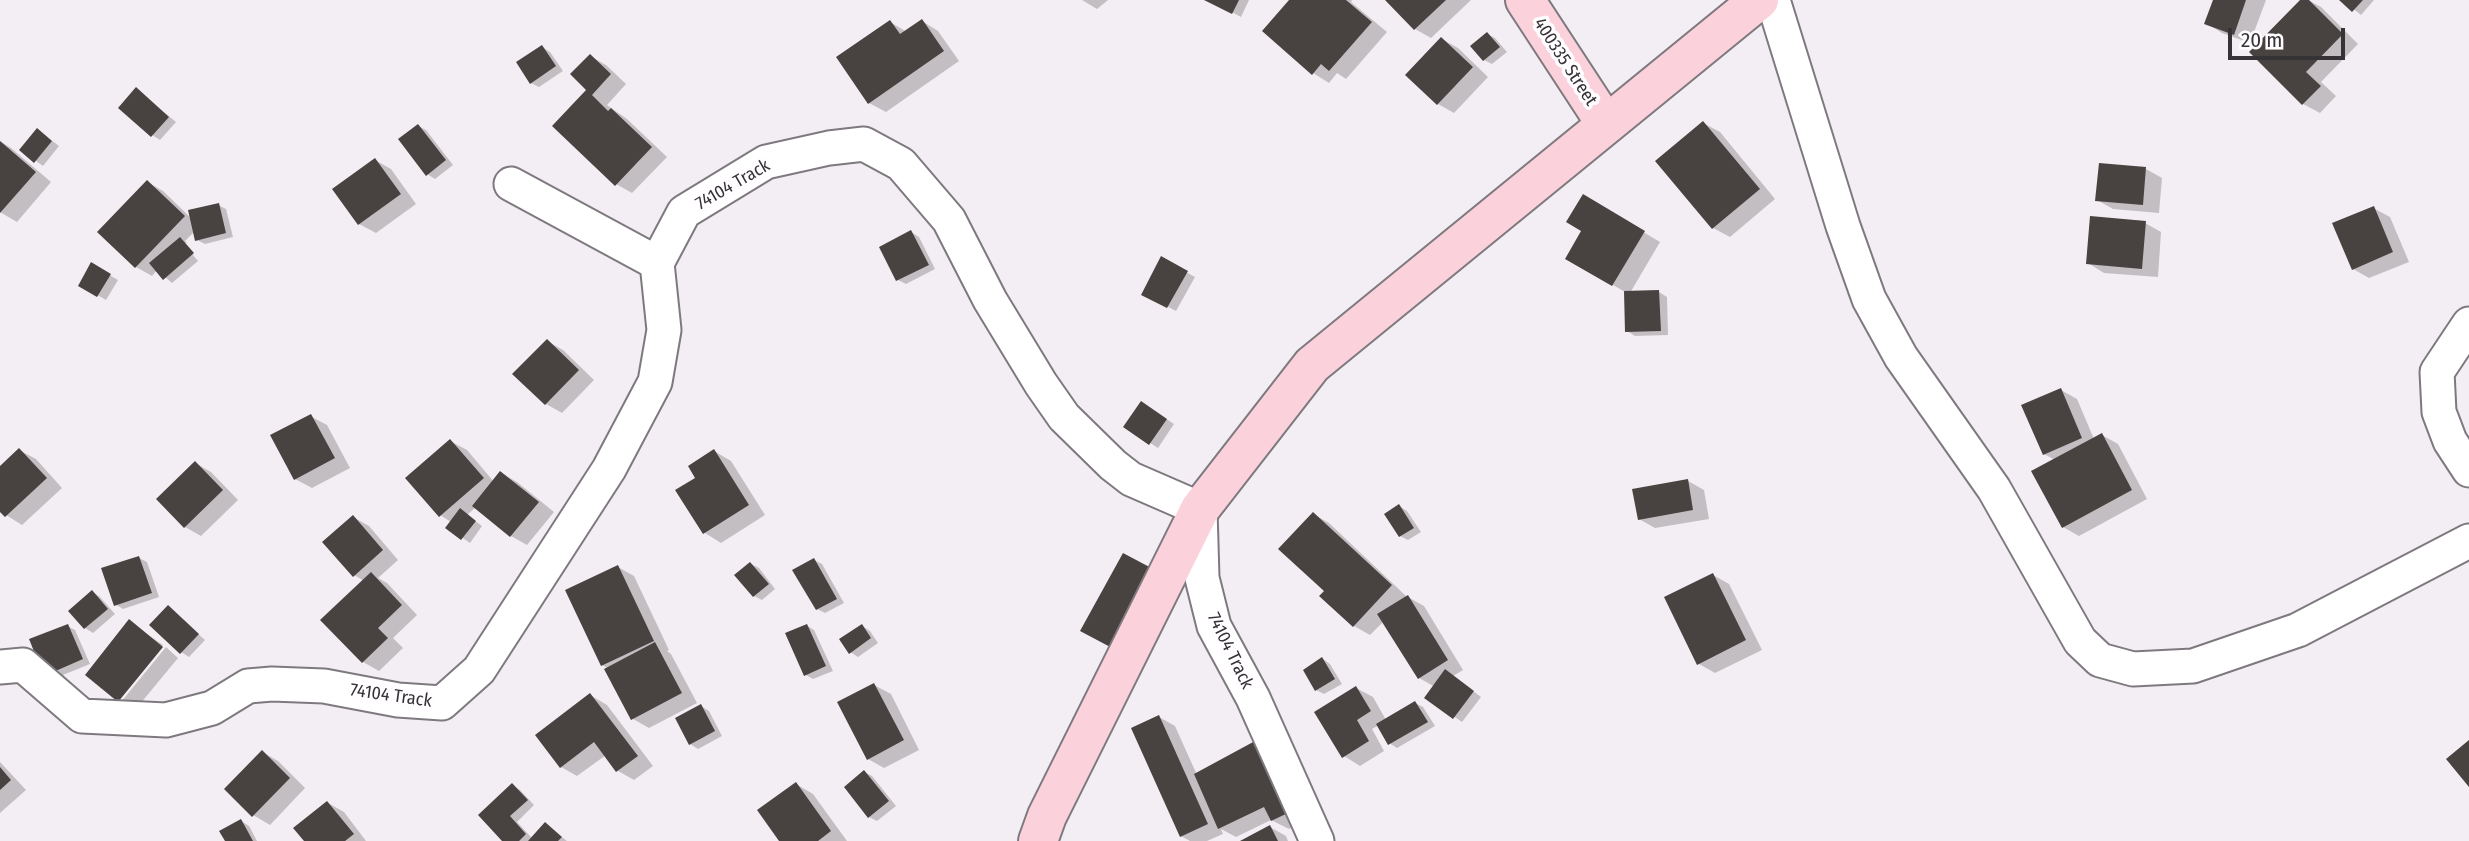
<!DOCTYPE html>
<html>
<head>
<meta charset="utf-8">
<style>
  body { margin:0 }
  #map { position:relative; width:2469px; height:841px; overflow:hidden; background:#f3eef3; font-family:"Fira Sans Condensed",sans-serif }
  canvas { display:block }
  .scale { position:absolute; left:2228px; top:28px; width:117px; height:32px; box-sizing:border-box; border:4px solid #353335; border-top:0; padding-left:9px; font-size:21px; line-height:24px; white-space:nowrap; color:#353335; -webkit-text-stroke:5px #fffdff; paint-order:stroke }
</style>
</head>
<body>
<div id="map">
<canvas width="2469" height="841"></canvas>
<div class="scale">20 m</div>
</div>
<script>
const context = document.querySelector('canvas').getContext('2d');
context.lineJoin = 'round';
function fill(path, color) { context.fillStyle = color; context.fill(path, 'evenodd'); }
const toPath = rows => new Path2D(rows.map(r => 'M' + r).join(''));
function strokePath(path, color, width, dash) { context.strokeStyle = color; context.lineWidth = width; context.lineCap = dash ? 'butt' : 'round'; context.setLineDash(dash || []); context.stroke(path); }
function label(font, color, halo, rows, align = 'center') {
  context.font = font + ' "Fira Sans Condensed",sans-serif'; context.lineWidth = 7; context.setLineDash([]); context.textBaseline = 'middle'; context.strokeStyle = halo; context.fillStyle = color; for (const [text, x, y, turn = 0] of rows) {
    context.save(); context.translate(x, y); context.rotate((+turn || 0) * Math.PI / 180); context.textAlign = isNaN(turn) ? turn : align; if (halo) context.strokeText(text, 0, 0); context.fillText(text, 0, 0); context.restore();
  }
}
const shadow = toPath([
  [1082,0,1108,0,1097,9],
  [1209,0,1249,0,1241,17],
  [1291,0,1352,0,1351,2,1387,32,1346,79,1337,73,1329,83,1313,73],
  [1388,0,1471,0,1431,38,1415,29],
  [2215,0,2266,0,2250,43,2222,33,2206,23],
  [2303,0,2308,0,2321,7,2358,44,2321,82,2336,96,2320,113,2303,104,2251,52],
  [2342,0,2374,0,2361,15],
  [922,21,938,31,959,61,886,112,869,103,890,22,907,32],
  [1487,34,1495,38,1507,52,1492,64,1484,60],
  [1442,39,1458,48,1488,77,1454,113,1438,104],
  [542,47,550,52,563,71,539,87,531,83],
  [590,56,606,65,626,84,607,105,627,119,667,157,632,193,616,184,588,90],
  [137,90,176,122,160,140,152,135],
  [1703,123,1720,132,1775,199,1730,237,1713,228,1658,161],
  [418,126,426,130,453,165,435,179,427,174],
  [38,130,59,146,43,166,21,150],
  [0,141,11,148,51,182,17,222,0,212],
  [375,160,391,169,416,204,376,233,359,224],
  [2146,169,2162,178,2159,213,2113,209,2097,200],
  [147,182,163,191,191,218,218,205,226,209,233,237,205,244,197,240,195,231,185,241,187,243,183,243,198,261,172,283,157,270,152,276,136,267],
  [1583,196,1660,242,1630,293,1659,292,1667,297,1668,335,1635,336,1627,331,1625,292,1567,258,1584,230],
  [2373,208,2390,217,2409,262,2369,278,2353,269],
  [2145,223,2161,232,2158,277,2104,273,2088,263],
  [911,232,919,237,935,269,906,284,898,280],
  [1162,259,1195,277,1176,311,1144,294],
  [92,265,118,280,106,300,80,285],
  [547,341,563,350,594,380,562,413,546,404],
  [2061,390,2077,399,2094,439,2102,435,2118,444,2147,499,2079,536,2063,527,2055,460,2044,454],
  [1150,408,1174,424,1158,448,1125,427],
  [310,416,327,425,350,468,312,488,295,479],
  [450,441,467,450,494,482,501,473,517,482,554,512,527,545,511,536,476,507,467,515,482,526,470,543,447,527,451,522,440,515],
  [19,450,36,459,62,488,22,525,6,515,0,509,0,468],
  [714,451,731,461,765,515,721,543,705,533,678,490,697,478],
  [195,463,211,472,238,500,201,536,185,527],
  [1688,481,1704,490,1709,519,1655,528,1639,519],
  [1399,506,1407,511,1421,532,1408,540,1400,536],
  [1313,514,1329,523,1406,596,1424,606,1463,670,1453,676,1481,697,1462,722,1427,698,1435,687,1419,678,1384,621,1370,635,1354,626,1322,596,1326,591],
  [353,517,369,526,398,560,378,578,387,583,417,615,393,638,403,648,379,671,363,662,364,581,354,575],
  [139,558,147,562,159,597,123,609,115,604],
  [814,560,822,564,844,603,825,613,817,609],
  [751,564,759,568,775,589,762,600,754,596],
  [618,567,634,576,669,650,667,651,671,654,697,703,649,728,633,719,609,669,602,665],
  [1713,575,1729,584,1762,650,1715,673,1699,664],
  [93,592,100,597,115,614,93,633,85,628,71,611],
  [168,607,205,640,189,657,181,652],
  [129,622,163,645,118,700],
  [806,625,814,630,833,671,813,679,806,675],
  [67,626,75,630,90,664,53,679,46,675],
  [862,626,870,631,878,643,858,657,850,652],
  [166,647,178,658,135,710,121,702],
  [1323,659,1330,664,1342,684,1324,694,1316,690],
  [874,685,891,694,919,750,884,768,868,759],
  [1356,688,1373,697,1386,720,1415,703,1423,707,1435,726,1397,748,1389,743,1379,725,1372,729,1384,751,1360,766,1344,756],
  [590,695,607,705,653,766,634,780,618,771,606,755,577,776,561,767],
  [701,706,709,711,722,736,698,749,690,744],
  [1159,717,1175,726,1197,775,1306,821,1289,829,1271,820,1236,837,1221,829,1223,834,1207,841,1190,841,1181,836],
  [262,752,278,761,305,788,270,825,253,815],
  [0,762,26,790,0,813],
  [864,772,872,776,896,806,877,821,869,817],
  [796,784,813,794,847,841,781,841],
  [512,785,520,790,534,805,517,822,532,838,545,824,567,841,504,841],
  [328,803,344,812,366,841,306,841],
  [241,821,249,826,257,841,227,841],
  [1270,827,1286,836,1288,841,1244,841]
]);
const building = toPath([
  [1204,0,1239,0,1232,14],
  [1289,0,1346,0,1372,22,1329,71,1321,64,1312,75,1262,31],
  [1385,0,1446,0,1414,30],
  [2213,0,2246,0,2234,35,2204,24],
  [2300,0,2309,0,2343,34,2306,72,2321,86,2302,105,2249,52],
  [2339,0,2363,0,2352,12],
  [922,19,944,51,868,104,836,57,890,20,900,34],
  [1487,32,1500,47,1483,61,1470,46],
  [1441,37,1473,67,1437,105,1405,75],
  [542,45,556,66,530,84,516,62],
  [590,54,611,74,592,95,608,111,611,108,652,147,615,186,552,126,586,90,570,74],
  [136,87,169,117,151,137,118,108],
  [1703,121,1760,189,1712,229,1655,161],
  [418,124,446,160,426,176,398,139],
  [37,128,52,141,34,163,19,150],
  [0,141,36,172,0,213],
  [375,158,401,194,358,225,332,189],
  [2099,163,2146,167,2143,205,2095,201],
  [147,180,185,216,135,268,97,232],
  [1583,194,1645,231,1612,286,1565,259,1581,231,1566,222],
  [219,203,226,233,195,241,188,210],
  [2374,206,2393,252,2352,270,2332,223],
  [2090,216,2146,221,2142,269,2086,264],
  [911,230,929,265,896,281,879,247],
  [180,237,194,253,163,280,149,263],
  [1161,256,1188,271,1167,308,1141,295],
  [91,262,111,274,97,297,78,286],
  [1659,290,1661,331,1625,332,1624,291],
  [547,339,579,370,545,405,512,374],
  [2061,388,2082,438,2043,455,2021,405],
  [1141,401,1167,419,1149,445,1123,427],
  [311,414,335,458,294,480,270,435],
  [2102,433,2132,490,2062,528,2031,471],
  [450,439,484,478,439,517,405,478],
  [19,448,47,478,5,517,0,512,0,466],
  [714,449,749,505,703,534,675,490,695,478,688,466],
  [195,461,223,490,184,528,156,499],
  [500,471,539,502,510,537,472,506],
  [1688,479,1693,510,1638,520,1632,489],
  [1399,504,1414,528,1399,537,1384,514],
  [460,508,476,521,461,540,445,528],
  [1313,512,1392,585,1353,627,1319,596,1324,591,1278,549],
  [353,515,383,550,353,577,322,542],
  [1123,553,1157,571,1114,649,1080,631],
  [139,556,152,593,114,606,101,568],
  [814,558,837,599,816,610,792,570],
  [750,562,769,584,753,597,734,575],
  [618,565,654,641,601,666,565,590],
  [371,572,402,605,378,628,388,638,362,663,320,620],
  [1713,573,1746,640,1697,665,1664,597],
  [92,590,108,609,84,629,68,611],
  [1408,595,1448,660,1418,679,1377,614],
  [168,605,199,634,180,654,149,625],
  [129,619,163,647,118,702,85,675],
  [68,624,83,659,44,676,29,639],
  [807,624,826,666,804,676,785,633],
  [862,624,871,638,849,654,839,639],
  [655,642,682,693,631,720,604,669],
  [1322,657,1335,679,1315,691,1303,670],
  [1445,669,1474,691,1453,719,1424,698],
  [874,683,904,740,867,760,837,702],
  [1356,686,1371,711,1357,720,1369,741,1342,758,1314,712],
  [590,693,638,756,616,772,594,742,560,768,535,735],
  [1415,701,1428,722,1388,745,1376,724],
  [701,704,715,731,689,745,675,718],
  [1159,715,1208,824,1180,837,1131,728],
  [2469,740,2469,787,2446,759],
  [1255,741,1290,812,1271,821,1264,807,1218,829,1194,774],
  [262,750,290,778,252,817,224,789],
  [0,767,11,780,0,790],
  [864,770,889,801,868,818,844,787],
  [796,782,831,831,818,841,779,841,757,810],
  [512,783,528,800,510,816,526,834,519,841,502,841,478,815],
  [327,801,354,834,345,841,304,841,293,828],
  [241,819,253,841,225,841,219,831],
  [545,822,562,837,558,841,528,841],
  [1270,825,1278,841,1240,841]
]);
const street = toPath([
  [1773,0,1843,226,1869,299,1901,357,1994,489,2080,641,2100,660,2133,669,2193,666,2298,630,2469,541],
  [511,184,657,263],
  [2469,324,2437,372,2439,412,2450,441,2469,470],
  [0,667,23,665,82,716,166,720,212,708,248,686,272,684,324,686,398,700,442,703,479,670,609,469,655,382,664,330,657,263,684,212,766,162,829,148,864,144,901,164,949,220,990,300,1041,384,1064,417,1113,465,1131,479,1200,509,1202,578,1214,626,1253,698,1317,841]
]);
const secondary = toPath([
  [1525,0,1606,124],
  [1038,841,1047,816,1200,509,1312,365,1759,0]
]);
const streetNames = [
  ["400335 Street",1565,62,57],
  ["74104 Track",733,185,-30],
  ["74104 Track",1230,651,64],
  ["74104 Track",391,696,8]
];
fill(shadow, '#0003');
fill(building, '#484241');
strokePath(street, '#7e797e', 37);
strokePath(secondary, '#7e797e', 42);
strokePath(street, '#fff', 33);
strokePath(secondary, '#fbd1db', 38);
label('18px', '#353335', '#fffdff', streetNames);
</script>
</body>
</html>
